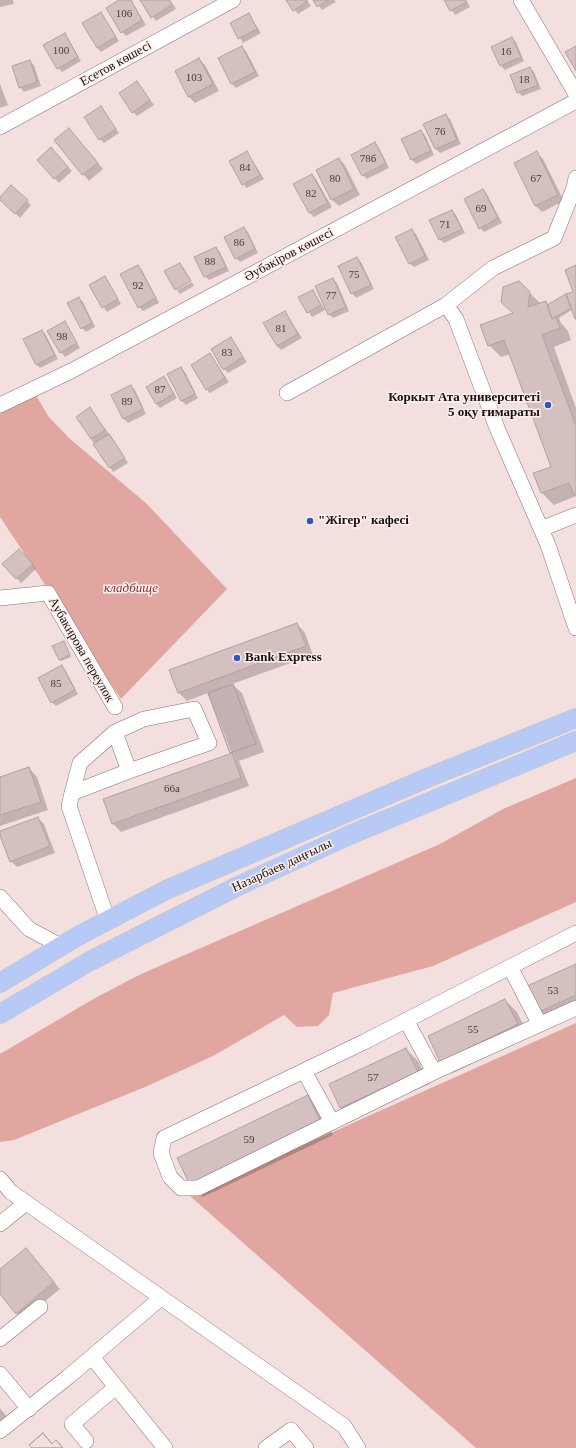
<!DOCTYPE html>
<html>
<head>
<meta charset="utf-8">
<style>
  body { margin:0 }
  canvas { display:block; background:#f3e0de }
</style>
</head>
<body>
<canvas width="576" height="1448"></canvas>
<script>
const context = document.querySelector('canvas').getContext('2d');
context.lineJoin = 'round';
function fill(path, color) { context.fillStyle = color; context.fill(path, 'evenodd'); }
const toPath = rows => new Path2D(rows.map(r => 'M' + r).join(''));
function strokePath(path, color, width, dash) { context.strokeStyle = color; context.lineWidth = width; context.lineCap = dash ? 'butt' : 'round'; context.setLineDash(dash || []); context.stroke(path); }
function label(font, color, halo, rows, align = 'center') {
  context.font = font + ' Georgia,serif'; context.lineWidth = 3; context.setLineDash([]); context.textBaseline = 'middle'; context.strokeStyle = halo; context.fillStyle = color; for (const [text, x, y, turn = 0] of rows) {
    context.save(); context.translate(x, y); context.rotate((+turn || 0) * Math.PI / 180); context.textAlign = isNaN(turn) ? turn : align; if (halo) context.strokeText(text, 0, 0); context.fillText(text, 0, 0); context.restore();
  }
}
const green = toPath([
  [36,395,48,416,69,438,147,504,227,589,121,699,0,517,0,414,3,410],
  [576,778,576,902,433,966,333,993,329,1015,318,1026,297,1027,284,1015,213,1056,145,1087,14,1140,0,1142,0,1054,95,998,141,974,440,844,503,809],
  [576,1023,576,1448,476,1448,190,1196]
]);
const shadow = toPath([
  [0,0,13,0,14,4,0,7],
  [121,0,131,0,146,25,126,36,122,32],
  [141,0,170,0,176,9,156,21],
  [287,0,307,0,311,6,298,14],
  [314,0,334,0,336,2,322,10],
  [445,0,466,0,470,7,455,15],
  [101,13,119,41,101,52,97,48],
  [249,14,261,33,243,43,231,23],
  [65,34,81,61,62,72,58,68],
  [512,38,516,42,524,61,505,70,501,66,493,47],
  [242,47,246,51,259,76,236,88,232,84,219,59],
  [199,59,205,65,219,91,195,103,189,97,176,71],
  [30,61,34,65,41,86,24,92,20,87],
  [530,68,534,72,541,89,522,96,518,92],
  [137,82,154,105,137,116,133,112],
  [0,84,8,105,0,108],
  [101,107,119,133,104,143,100,139],
  [446,115,450,119,461,144,440,153,436,149,425,124],
  [421,131,425,135,434,155,416,164,412,160,402,139],
  [75,136,103,169,89,181,55,141],
  [375,143,379,148,389,168,367,179,363,175],
  [55,152,72,171,59,183,38,160],
  [247,152,264,179,247,188,243,184],
  [537,153,543,159,564,201,542,212,536,206],
  [339,159,345,165,360,195,339,206,332,200,317,170],
  [312,175,316,179,332,207,314,217,310,213,295,185],
  [11,186,31,205,20,218,0,199],
  [483,190,487,194,502,223,484,232,480,228],
  [452,211,456,215,465,233,444,243,439,239],
  [244,228,248,232,258,253,240,262,236,258],
  [411,230,416,234,429,260,414,267,409,263],
  [216,248,220,252,229,271,209,280,205,276],
  [357,258,361,262,374,289,356,298,352,293,339,267],
  [180,264,191,280,176,289],
  [138,266,142,270,159,303,143,311,139,307],
  [576,266,576,317,573,309,559,318,561,323,568,331,571,340,554,347,576,408,576,496,554,505,542,493,552,468,510,354,501,357,489,345,530,293,541,304,545,302,548,306,574,292],
  [105,277,121,304,107,312,90,285],
  [333,279,337,283,349,311,333,318,329,314],
  [192,282,194,286,180,294,177,290],
  [313,291,325,310,312,317,300,298],
  [78,298,83,302,95,327,86,332,82,328],
  [285,312,302,338,281,350,277,346],
  [65,323,80,348,65,357,61,352],
  [42,331,46,335,58,359,40,368,36,364],
  [231,338,247,362,228,373,224,369],
  [210,355,229,382,210,393,206,389],
  [181,368,185,372,198,398,186,405,182,401],
  [164,378,177,398,160,408,156,404],
  [131,386,135,390,146,414,128,423,124,419,112,395],
  [90,409,113,439,128,463,113,472,91,439],
  [19,550,36,569,21,583,4,564],
  [297,624,305,633,313,655,232,684,242,693,264,752,239,761,249,786,121,832,113,824,104,800,232,754,208,693,187,701,178,692],
  [65,644,71,657,61,661,59,660],
  [62,667,66,671,78,694,56,706,52,702],
  [29,768,37,777,48,810,0,826,0,778],
  [38,818,44,824,55,853,17,867,11,861,0,832],
  [576,965,576,1012,552,1024,540,1012],
  [505,1000,517,1012,529,1036,453,1073,441,1061],
  [406,1049,418,1061,429,1084,353,1119,341,1108,330,1084],
  [308,1097,320,1109,333,1135,203,1197,191,1185],
  [32,1255,60,1289,23,1319,0,1293,0,1270],
  [0,1408,11,1422,0,1430]
]);
const building = toPath([
  [119,0,131,0,142,20,121,33,106,8,119,0],
  [140,0,169,0,172,5,151,18,140,0],
  [286,0,307,0,307,1,293,11,286,0],
  [313,0,328,0,317,7,313,0],
  [444,0,465,0,467,2,450,11,444,0],
  [101,12,116,37,97,48,82,23,101,12],
  [249,13,257,29,238,39,230,23,249,13],
  [65,33,78,57,57,69,43,45,65,33],
  [512,37,521,57,500,66,491,47,512,37],
  [242,46,255,72,231,84,218,58,242,46],
  [576,46,576,71,565,52,576,46],
  [199,58,213,84,188,97,175,71,199,58],
  [30,60,37,82,19,88,12,66,30,60],
  [530,67,538,85,517,93,510,75,530,67],
  [137,81,150,100,132,113,119,93,137,81],
  [101,106,116,129,99,140,84,117,101,106],
  [446,114,457,140,435,149,423,124,446,114],
  [69,128,98,163,82,175,54,140,69,128],
  [421,130,431,151,411,160,401,139,421,130],
  [375,142,386,163,362,176,351,155,375,142],
  [51,147,68,167,54,179,37,160,51,147],
  [247,151,260,175,242,185,229,161,247,151],
  [537,151,558,195,535,206,514,163,537,151],
  [339,158,354,189,331,200,316,170,339,158],
  [312,174,328,203,309,213,293,184,312,174],
  [11,185,28,200,15,214,0,200,0,197,11,185],
  [483,189,498,218,479,229,464,199,483,189],
  [452,210,462,229,439,240,429,220,452,210],
  [244,227,255,249,235,259,224,237,244,227],
  [412,229,425,256,409,264,395,237,412,229],
  [216,247,226,267,204,277,194,257,216,247],
  [357,257,371,285,351,294,338,266,357,257],
  [180,263,191,281,175,290,164,271,180,263],
  [138,265,156,298,138,308,120,274,138,265],
  [576,265,576,319,575,319,566,294,573,292,565,270,576,265],
  [105,276,118,299,102,308,89,285,105,276],
  [333,278,346,307,328,315,315,286,333,278],
  [519,281,530,292,528,307,546,301,552,319,556,317,560,328,542,335,576,426,576,495,574,495,569,483,541,493,533,473,551,467,504,340,488,346,480,325,513,313,501,302,503,287,519,281],
  [313,290,321,305,307,313,298,297,313,290],
  [566,294,571,308,552,319,547,305,566,294],
  [79,297,92,323,81,329,67,303,79,297],
  [285,311,298,334,277,346,263,323,285,311],
  [65,321,77,343,60,353,47,331,65,321],
  [42,330,55,355,36,365,23,339,42,330],
  [231,337,243,357,223,370,211,349,231,337],
  [210,353,225,378,206,390,191,365,210,353],
  [181,367,195,394,181,401,167,374,181,367],
  [164,376,174,394,156,404,146,387,164,376],
  [131,385,143,409,123,419,111,395,131,385],
  [90,407,105,430,91,439,76,417,90,407],
  [109,434,125,458,109,468,93,444,109,434],
  [19,549,33,564,16,579,2,564,19,549],
  [297,623,306,646,178,693,169,670,297,623],
  [64,641,70,655,59,660,52,646,64,641],
  [62,665,75,690,51,703,38,678,62,665],
  [233,684,256,744,230,753,208,693,233,684],
  [233,684,256,744,230,753,208,693,233,684],
  [232,753,241,778,112,824,103,799,232,753],
  [29,767,41,802,0,815,0,777,29,767],
  [38,817,50,846,10,862,0,836,0,831,38,817],
  [576,964,576,995,539,1012,527,986,576,964],
  [505,999,518,1024,440,1062,428,1036,505,999],
  [406,1048,418,1072,340,1108,329,1084,406,1048],
  [308,1095,321,1123,190,1185,177,1158,308,1095],
  [26,1248,54,1282,16,1314,0,1294,0,1269,26,1248],
  [43,1433,52,1444,56,1440,63,1448,32,1448,29,1445,43,1433],
  [43,1433,52,1444,56,1440,63,1448,32,1448,29,1445,43,1433]
]);
const minor = toPath([
  [521,0,576,94],
  [0,127,233,0],
  [446,305,456,319,497,428,548,545,576,628],
  [287,393,446,305,493,268,554,238,574,188,576,178],
  [0,405,71,371,576,101],
  [541,529,576,515],
  [0,598,48,593,115,707],
  [115,732,129,771],
  [72,793,129,771,209,743,194,709,144,719,115,732,80,763,72,793,69,806,108,921],
  [0,897,29,929,61,946],
  [576,933,364,1042,164,1138,161,1153,170,1177,181,1188,198,1188,434,1072,576,1008],
  [510,967,539,1023],
  [406,1020,434,1072],
  [304,1071,332,1122],
  [0,1179,11,1192,344,1426,358,1448],
  [0,1224,26,1203],
  [0,1339,40,1307],
  [92,1357,165,1448],
  [0,1374,29,1409],
  [0,1431,68,1377,161,1298],
  [86,1441,72,1424,116,1387],
  [266,1448,291,1430,306,1448]
]);
const major = toPath([
  [0,983,78,936,166,890,427,778,576,718],
  [0,1014,90,961,238,886,352,834,576,741]
]);
const markers = [
  [548,405,4,"#2d57c6"],
  [310,521,4,"#2d57c6"],
  [237,658,4,"#2d57c6"]
];
const numberNames = [
  ["106",124,14],
  ["100",61,51],
  ["16",506,52],
  ["103",194,78],
  ["18",524,80],
  ["76",440,132],
  ["78б",368,159],
  ["84",245,168],
  ["80",335,179],
  ["67",536,179],
  ["82",311,194],
  ["69",481,209],
  ["71",445,225],
  ["86",239,243],
  ["88",210,262],
  ["75",354,275],
  ["92",138,286],
  ["77",331,296],
  ["81",281,329],
  ["98",62,337],
  ["83",227,353],
  ["87",160,390],
  ["89",127,402],
  ["85",56,684],
  ["66а",172,789],
  ["53",553,991],
  ["55",473,1030],
  ["57",373,1078],
  ["59",249,1140]
];
const streetNames = [
  ["Есетов көшесі",116,64,-29],
  ["Әубәкіров көшесі",289,255,-28],
  ["Аубакирова переулок",81,650,60],
  ["Назарбаев даңғылы",282,866,-25]
];
const poiNames = [
  ["Коркыт Ата университеті",540,398,"right"],
  ["5 оқу ғимараты",540,413,"right"],
  ["\"Жігер\" кафесі",318,521],
  ["Bank Express",245,658]
];
const parkNames = [
  ["кладбище",131,589]
];
fill(green, '#e0a69f');
fill(shadow, '#0003');
fill(building, '#d4c1bf');
strokePath(building, '#b3a19f', 1);
strokePath(minor, '#847371', 16);
strokePath(major, '#c7c6c5', 20);
strokePath(minor, '#fff', 15);
strokePath(major, '#b6caf5', 19);
for (const [x, y, r, color] of markers) { const dot = new Path2D(); dot.arc(x, y, r, 0, 2 * Math.PI); context.fillStyle = color; context.fill(dot); strokePath(dot, '#feefed', 1.5); }
label('11px', '#463c3b', null, numberNames);
label('13px', '#16100f', '#feefed', streetNames);
label('bold 13px', '#16100f', '#feefed', poiNames, 'left');
label('italic 13px', '#862e2a', '#feefed', parkNames);
</script>
</body>
</html>
